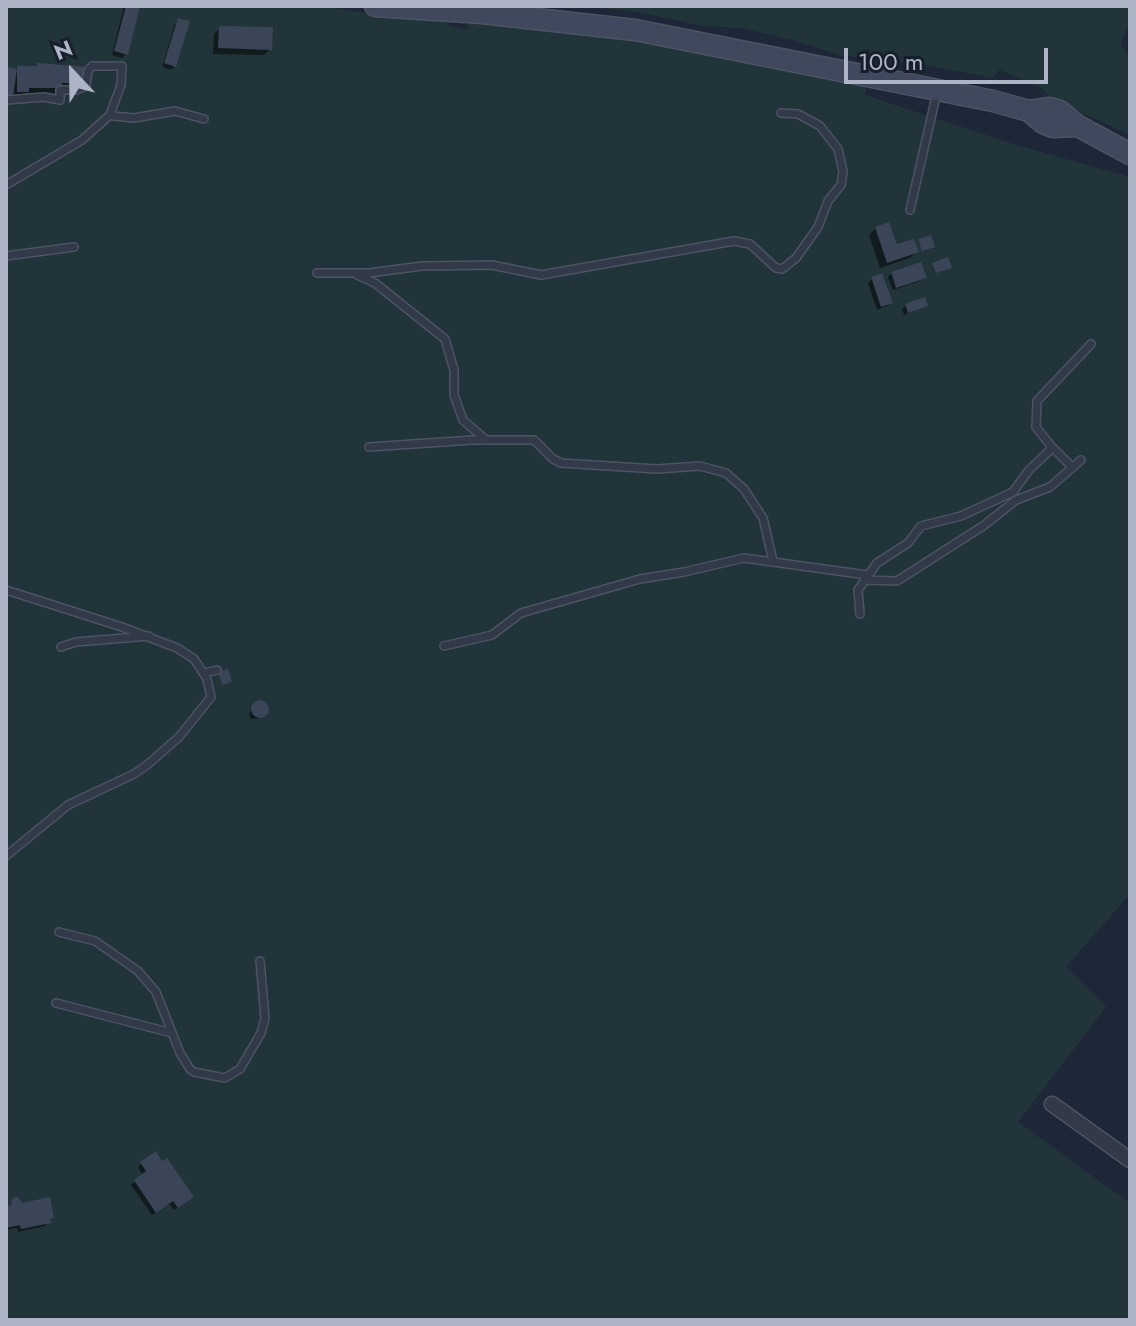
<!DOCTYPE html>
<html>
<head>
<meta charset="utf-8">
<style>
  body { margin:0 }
  #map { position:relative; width:1136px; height:1326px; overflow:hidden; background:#1e2738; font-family:Jost,sans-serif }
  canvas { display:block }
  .frame { position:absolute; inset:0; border:8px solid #acb4c5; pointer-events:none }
  .north { position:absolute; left:32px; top:32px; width:80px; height:80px; -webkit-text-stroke:6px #171f2c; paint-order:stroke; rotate:338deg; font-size:22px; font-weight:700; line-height:32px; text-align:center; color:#acb4c5 }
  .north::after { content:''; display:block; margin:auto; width:28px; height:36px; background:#acb4c5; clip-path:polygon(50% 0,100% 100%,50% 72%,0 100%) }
  .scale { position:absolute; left:844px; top:48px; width:204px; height:36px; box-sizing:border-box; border:4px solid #acb4c5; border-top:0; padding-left:10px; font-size:24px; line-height:28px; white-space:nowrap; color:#acb4c5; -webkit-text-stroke:6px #171f2c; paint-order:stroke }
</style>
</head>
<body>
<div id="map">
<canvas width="1136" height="1326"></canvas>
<div class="frame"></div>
<div class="north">N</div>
<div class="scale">100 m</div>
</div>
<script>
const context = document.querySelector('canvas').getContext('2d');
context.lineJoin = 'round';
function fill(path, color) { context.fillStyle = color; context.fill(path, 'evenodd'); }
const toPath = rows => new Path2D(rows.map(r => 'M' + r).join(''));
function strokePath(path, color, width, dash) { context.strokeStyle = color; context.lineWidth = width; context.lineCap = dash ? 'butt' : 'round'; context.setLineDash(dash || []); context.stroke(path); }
const green = toPath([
  [6,6,324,6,366,13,445,19,449,26,468,30,466,18,663,41,866,82,865,95,1017,145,1130,177,1130,894,1066,967,1106,1007,1018,1122,1130,1203,1130,1320,6,1320],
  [572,6,1130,6,1130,21,1121,45,1130,59,1130,135,1050,98,1041,87,999,70,993,78,920,64,839,55,793,40,741,28,702,26,632,11]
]);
const shadow = toPath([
  [124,6,138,6,126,54,122,58,112,55],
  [179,20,175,66,171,70,162,67,175,24],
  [220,28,270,49,264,55,213,54,214,34],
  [38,65,84,83,78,89,58,89,54,94,25,93,20,98,9,98,9,94,6,94,6,69,35,68],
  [876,228,896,247,916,252,910,258,880,268,869,235],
  [892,273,924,277,920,281,893,290,888,277],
  [872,279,890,303,887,306,877,310,868,283],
  [906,305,926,305,904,315,902,309],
  [259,702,265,704,267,710,260,718,251,719,249,716,251,709],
  [141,1164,188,1201,174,1210,169,1204,152,1215,131,1185,143,1176,138,1167],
  [16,1199,21,1205,52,1217,45,1226,18,1232,17,1228,6,1230,6,1209]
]);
const building = toPath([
  [126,6,140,6,128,55,114,51],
  [178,18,190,21,176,67,164,63],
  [219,26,273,27,272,50,218,48],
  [37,63,87,67,86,84,62,83,62,88,29,88,29,92,17,92,17,66,37,66],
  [6,67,17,69,13,97,6,96],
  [889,222,897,244,914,239,919,252,887,263,875,227],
  [931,235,935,247,922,251,918,239],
  [948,257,952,268,936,273,932,263],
  [921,262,927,278,896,288,891,272],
  [882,273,893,303,881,307,871,277],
  [925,297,928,306,908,313,905,304],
  [228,669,232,682,222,685,218,672],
  '251 709a9 9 0 1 1 18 0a9 9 0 1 1-18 0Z',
  [156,1151,162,1161,167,1158,194,1197,178,1208,173,1201,156,1213,134,1180,146,1171,140,1162],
  [15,1197,18,1197,22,1203,50,1197,54,1218,50,1219,51,1223,21,1229,20,1225,6,1228,6,1207,11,1205,12,1199]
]);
const lane = toPath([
  [6,100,44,97,60,100,60,90,76,90,86,86,88,71,92,66,122,66,121,85,111,112,113,116,134,118,175,111,204,119],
  [6,185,82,140,111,114],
  [910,210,937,92],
  [6,256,74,247],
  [317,273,369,273,422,266,492,265,541,275,734,241,750,244,776,268,782,269,796,258,818,227,828,201,841,185,843,171,838,149,820,126,798,114,781,113],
  [357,275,375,283,445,339,454,370,454,395,463,420,486,440],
  [1051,446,1072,467],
  [369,447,473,440,534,440,553,459,561,463,657,469,700,466,726,473,744,489,763,518,773,561],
  [864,580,897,581,983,526,1016,500,1050,487,1081,460],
  [6,590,122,627,177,648,194,659,202,671,207,679,211,697,179,737,147,765,134,774,68,805,6,856],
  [860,614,858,590,877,563,908,543,921,526,961,516,1013,492,1029,470,1049,451,1051,446,1036,427,1037,401,1091,344],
  [444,646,492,635,521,613,640,579,684,572,744,558,867,575],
  [61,647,76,642,149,636],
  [204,673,217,670],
  [59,932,95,941,138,971,156,992,180,1053,190,1069,194,1072,225,1078,240,1069,261,1033,265,1018,260,961],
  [56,1003,172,1033]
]);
const street = toPath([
  [1052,1104,1130,1160]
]);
const secondary = toPath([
  [375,6,482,13,635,30,993,101,1029,111,1050,108,1060,111,1078,126,1130,154],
  [1029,111,1043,123,1053,127,1078,126]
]);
fill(green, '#203439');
fill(shadow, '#0007');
fill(building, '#3a4558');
strokePath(lane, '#4c5463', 10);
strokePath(street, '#4c5463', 17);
strokePath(secondary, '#4c5463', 23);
strokePath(lane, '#323948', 7);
strokePath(street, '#323948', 14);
strokePath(secondary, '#3f485c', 20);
</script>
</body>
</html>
